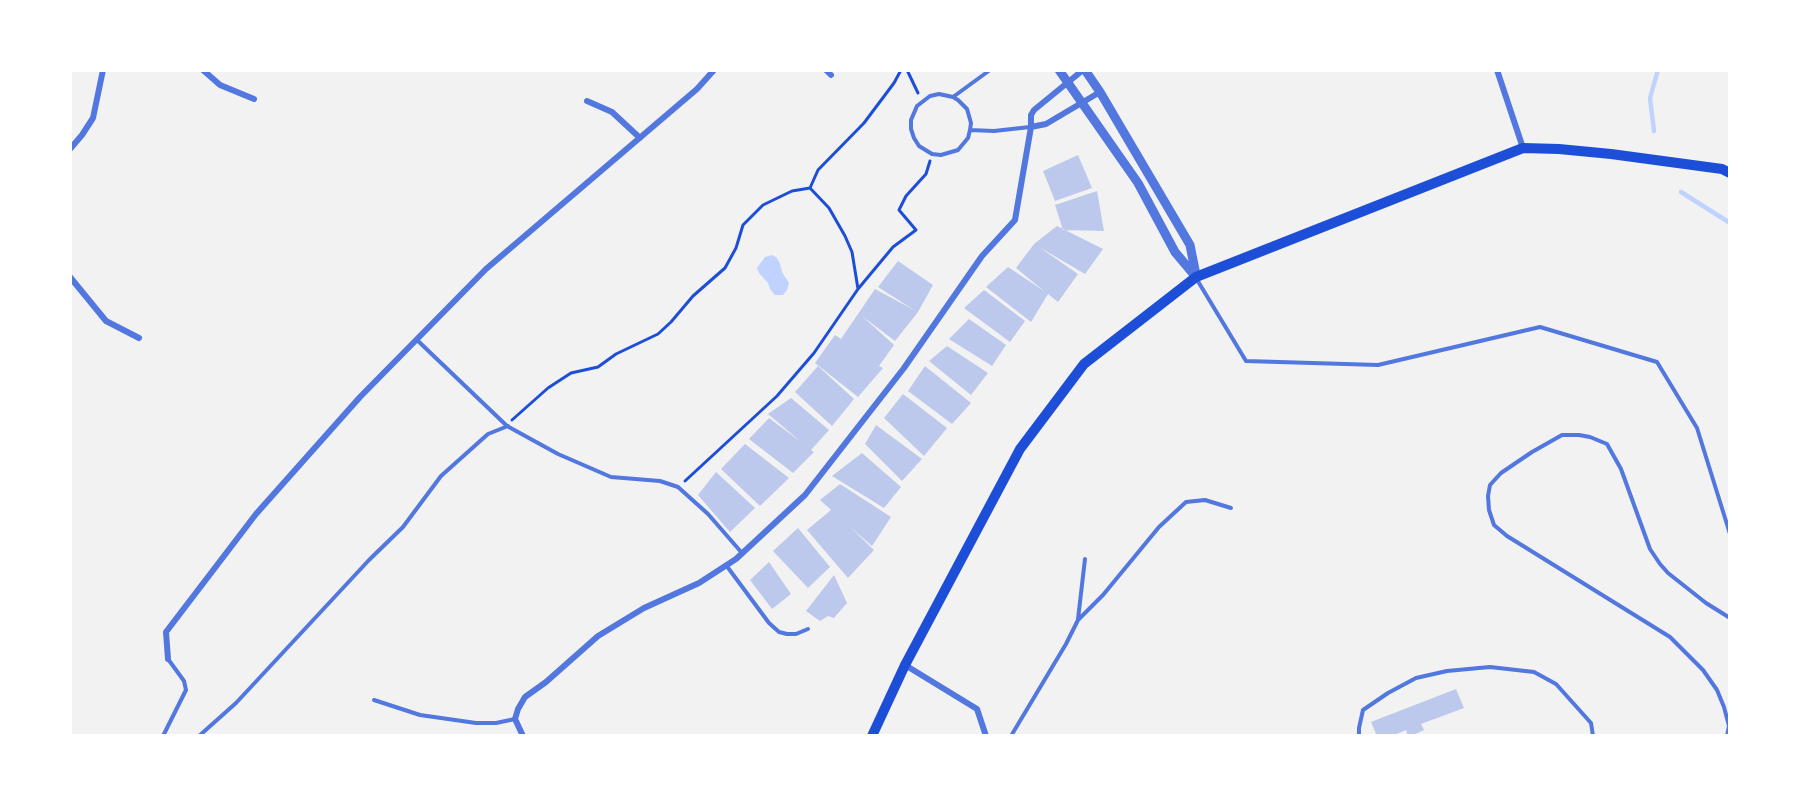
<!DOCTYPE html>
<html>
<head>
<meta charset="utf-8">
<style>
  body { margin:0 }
  #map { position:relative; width:1800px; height:806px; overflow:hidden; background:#f2f2f2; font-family:Mulish,sans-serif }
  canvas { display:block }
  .frame { position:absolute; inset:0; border:72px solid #fff; pointer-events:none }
</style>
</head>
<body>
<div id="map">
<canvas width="1800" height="806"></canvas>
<div class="frame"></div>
</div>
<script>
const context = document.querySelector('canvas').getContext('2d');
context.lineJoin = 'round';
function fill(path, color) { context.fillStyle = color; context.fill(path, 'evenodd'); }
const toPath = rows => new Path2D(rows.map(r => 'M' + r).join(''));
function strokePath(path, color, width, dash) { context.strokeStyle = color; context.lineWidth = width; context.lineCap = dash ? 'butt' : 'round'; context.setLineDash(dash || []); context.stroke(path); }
const water = toPath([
  [772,255,777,258,780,264,782,272,789,283,787,290,783,295,775,295,770,289,768,283,759,273,757,268,765,257]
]);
const stream = toPath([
  [1654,131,1650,98,1658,70],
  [1681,192,1730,223]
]);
const building = toPath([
  [1078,155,1092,188,1055,201,1043,171],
  [1097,191,1104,231,1063,230,1055,205],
  [1057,226,1103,249,1085,274,1039,247,1078,274,1058,302,1048,294,1031,322,986,287,1008,267,1044,291,1016,268,1034,244],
  [898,261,933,285,918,312,895,341,862,316,894,345,879,366,883,368,858,397,815,363,835,335,841,339,875,289,914,310,878,287],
  [984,290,1025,321,1010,342,964,308],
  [969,319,1006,345,992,366,949,339],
  [947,346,988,373,971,395,929,361],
  [818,366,854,399,832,426,795,392],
  [925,366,971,403,952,424,908,391],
  [903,394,947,428,924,456,884,418],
  [791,398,829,430,811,450,814,452,793,473,749,439,769,418,801,442,768,414],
  [876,425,922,459,902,481,865,444],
  [745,444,789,478,760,506,721,469],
  [862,453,901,487,884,508,832,476],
  [716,472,755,508,730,532,698,495],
  [840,484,891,517,872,546,849,526,874,550,848,578,807,530,831,510,820,500],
  [798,528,830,567,808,588,773,551],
  [769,562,791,594,772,609,750,580],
  [834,575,847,603,834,618,828,616,820,621,806,611],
  [1456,689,1464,708,1421,724,1424,730,1411,736,1408,736,1406,730,1392,736,1377,736,1371,722]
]);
const path = toPath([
  [901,70,894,83,864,123,818,170,810,188,829,208,845,236,852,252,858,289,893,247,916,230,899,210,906,196,926,174,930,161],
  [907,70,918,93],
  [512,420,548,388,571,373,598,367,616,354,658,334,671,322,693,296,725,268,736,248,743,225,763,205,792,191,810,188],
  [685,481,777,396,814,353,858,289]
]);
const service = toPath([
  [990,70,953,97,939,94,930,96,917,106,911,120,911,129,914,138,919,146,932,154,941,155,958,150,968,138,970,130,994,131,1030,127],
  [953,97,958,100,967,109,971,123,970,130],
  [1196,278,1246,361,1378,365,1540,327,1657,362,1697,428,1730,534],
  [417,340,507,426,558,454,611,477,660,481,678,487,708,514,742,553],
  [726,565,769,623,779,632,787,634,796,634,808,629],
  [1078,619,1085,559],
  [374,700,420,715,476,723,496,723,515,719],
  [163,736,186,690,184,681,168,659],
  [199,736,236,703,369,560,403,527,441,476,488,434,508,426],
  [1011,736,1066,644,1078,620,1103,595,1159,527,1186,502,1205,500,1231,508],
  [1359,736,1359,728,1363,710,1388,693,1416,678,1447,671,1490,667,1534,672,1556,684,1591,723,1593,736],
  [1727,736,1729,726,1724,707,1717,690,1703,670,1670,637,1507,536,1494,525,1489,510,1488,496,1490,485,1501,473,1532,452,1562,435,1579,435,1590,437,1607,444,1621,469,1650,549,1660,564,1668,573,1706,603,1730,618]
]);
const minor = toPath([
  [203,70,220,85,254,99],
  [826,70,831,75],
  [1083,70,1034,110,1031,115,1031,127,1046,124,1100,92],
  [1497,70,1523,148],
  [587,101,612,112,640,138],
  [70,149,82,135,93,118,103,70],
  [70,277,106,321,139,338],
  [168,659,166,632,256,514,360,397,486,269,697,89,714,70],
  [905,665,977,709,986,736],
  [523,736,515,719,518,709,525,697,546,682,598,636,644,608,699,583,736,559,805,495,904,368,982,256,1015,220,1031,127]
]);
const tertiary = toPath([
  [1059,70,1138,183,1175,252,1196,277],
  [1085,70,1100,92,1190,245,1196,275]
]);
const secondary = toPath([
  [872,736,905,665,1020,449,1084,364,1196,277,1523,148,1559,149,1611,154,1722,169,1730,173]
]);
fill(water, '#bfd3fe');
strokePath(stream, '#bfd3fe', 4.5);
fill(building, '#bdc9ec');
strokePath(path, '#1d4ed8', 3);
strokePath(service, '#5277de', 4);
strokePath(minor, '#5277de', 6);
strokePath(tertiary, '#5277de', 9);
strokePath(secondary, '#1d4ed8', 10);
</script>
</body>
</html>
